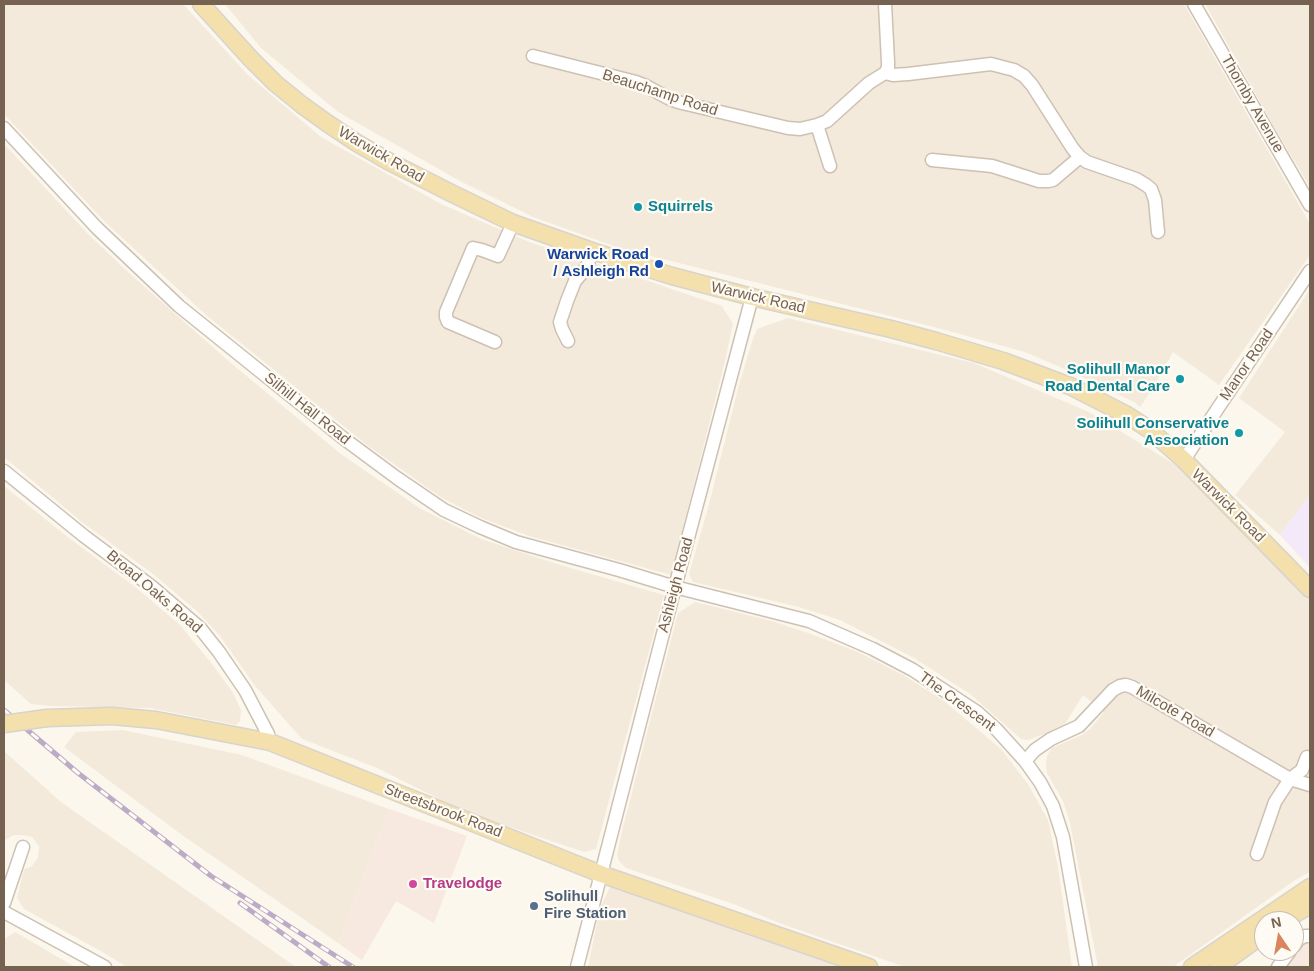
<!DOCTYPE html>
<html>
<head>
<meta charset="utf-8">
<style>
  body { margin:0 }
  #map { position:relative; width:1314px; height:971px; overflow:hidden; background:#fbf7ed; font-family:Helvetica,sans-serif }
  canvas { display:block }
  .frame { position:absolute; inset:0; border:5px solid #766251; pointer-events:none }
  .north { position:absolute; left:1254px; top:911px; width:50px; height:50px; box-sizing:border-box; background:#fefbf4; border:1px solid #c8beb3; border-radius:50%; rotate:348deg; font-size:14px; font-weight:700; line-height:20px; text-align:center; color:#766251 }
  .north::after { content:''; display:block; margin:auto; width:18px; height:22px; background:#d9865e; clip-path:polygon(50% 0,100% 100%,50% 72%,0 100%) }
</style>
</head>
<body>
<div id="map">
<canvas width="1314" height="971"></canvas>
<div class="frame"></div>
<div class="north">N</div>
</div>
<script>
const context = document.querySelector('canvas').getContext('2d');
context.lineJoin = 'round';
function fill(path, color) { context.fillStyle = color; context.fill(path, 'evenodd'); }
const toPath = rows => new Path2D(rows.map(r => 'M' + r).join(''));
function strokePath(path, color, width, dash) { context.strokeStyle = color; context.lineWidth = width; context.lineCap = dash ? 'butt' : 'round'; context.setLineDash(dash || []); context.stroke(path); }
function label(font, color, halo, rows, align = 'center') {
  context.font = font + ' Helvetica,sans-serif'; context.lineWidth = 4.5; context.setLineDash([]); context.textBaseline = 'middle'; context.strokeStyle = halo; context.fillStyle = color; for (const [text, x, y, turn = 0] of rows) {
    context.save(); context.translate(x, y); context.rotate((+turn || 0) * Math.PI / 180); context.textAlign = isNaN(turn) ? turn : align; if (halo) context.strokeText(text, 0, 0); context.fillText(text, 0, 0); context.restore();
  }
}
const residential = toPath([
  [4,4,183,4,248,75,321,137,441,204,529,242,592,262,722,306,733,324,724,365,671,575,529,536,479,517,442,498,367,445,206,315,105,222,4,114],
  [225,4,1184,4,1310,224,1310,255,1219,385,1173,352,1151,391,1140,407,1134,402,1074,373,1025,352,934,327,619,248,533,217,460,181,338,112,261,48],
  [1205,4,1310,4,1310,187,1274,127],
  [4,144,89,235,129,273,232,364,341,454,421,509,481,539,557,564,664,595,596,849,584,852,486,819,437,798,377,768,302,739,255,686,220,636,198,612,153,574,82,522,4,457],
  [1310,289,1310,494,1280,535,1235,495,1285,432,1239,398],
  [788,318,974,363,1089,412,1187,472,1223,511,1310,600,1310,872,1295,880,1173,967,1098,967,1070,823,1063,801,1047,773,1046,765,1047,756,1052,748,1082,735,1090,729,1104,712,1083,695,1065,724,1045,734,1028,740,1021,739,970,694,914,658,840,620,799,607,693,582,689,574,708,508,740,381,752,342,757,329],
  [4,486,69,538,134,586,180,625,212,664,232,691,241,710,240,721,236,725,150,708,50,706,31,704,4,680],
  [695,602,772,621,811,634,858,652,905,676,944,701,1001,749,1028,784,1048,820,1058,867,1072,967,905,967,779,923,736,905,626,868,619,861,617,855,623,827,629,805,642,752,678,613],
  [123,730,242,755,389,809,338,943,182,835,64,747,76,732],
  [4,751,61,802,296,967,127,967,106,954,24,909,17,898,24,869,32,866,38,858,39,846,32,837,22,835,14,835,5,840,4,844],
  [610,887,638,896,840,967,588,967,600,908],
  [15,932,75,967,4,967,4,939]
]);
const commercial = toPath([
  [389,809,467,836,434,923,396,901,362,960,338,943],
  [1310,940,1310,967,1285,967,1288,962,1306,941]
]);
const education = toPath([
  [1310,494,1310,568,1280,535]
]);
const minor = toPath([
  [1194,4,1310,205],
  [533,56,636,82,646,86,668,98,678,102,788,128,800,129,817,125,830,166],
  [885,73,893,75,908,74,991,64,1014,70,1024,76,1032,85,1073,149,1080,157,1087,162,1136,179,1146,185,1151,189,1155,200,1158,232],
  [817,125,827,121,869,83,885,73,888,68,888,62,885,4],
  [4,128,97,228,179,306,343,438,397,478,444,510,480,527,516,542,619,570,675,587,809,621,873,649,913,670,977,712,997,730,1025,761,1040,782,1053,806,1063,837,1086,967],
  [932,160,992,166,1039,181,1048,181,1053,180,1080,157],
  [568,341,562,329,560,322,567,301,575,281,587,267,592,251],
  [495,342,448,322,446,317,446,312,473,248,482,250,498,256,513,223],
  [1184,460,1218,408,1310,271],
  [4,471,84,536,151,586,200,628,219,652,245,690,268,734,270,742],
  [1025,761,1035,750,1051,739,1079,726,1113,690,1120,686,1126,685,1132,687,1290,779,1310,785],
  [1257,854,1275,802,1290,779,1302,770,1307,757],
  [4,903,23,847],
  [4,912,105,967],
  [1294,946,1299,939,1305,936,1310,936],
  [577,967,675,587,752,297],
  [1278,967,1290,951]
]);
const major = toPath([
  [201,4,251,59,275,83,302,105,327,123,357,143,388,161,451,193,513,223,592,251,672,276,752,297,891,329,936,341,1003,361,1070,386,1127,415,1150,430,1184,460,1310,589],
  [47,718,112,716,156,720,270,742,601,874,869,967],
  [1283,921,1310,905],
  [1192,967,1310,887],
  [1218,967,1264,934]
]);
const rail = toPath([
  [4,710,78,773,211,876,353,967],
  [240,903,329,967]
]);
const majorBridge = toPath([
  [4,724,47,718]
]);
const markers = [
  [638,207,5,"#0f9aa8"],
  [659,264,5,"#1a4fb4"],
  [1180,379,5,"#0f9aa8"],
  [1239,433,5,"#0f9aa8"],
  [413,884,5,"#d1479c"],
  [534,906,5,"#5c6f8a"]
];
const streetNames = [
  ["Beauchamp Road",660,93,18],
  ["Thornby Avenue",1252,104,60],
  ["Warwick Road",381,155,30],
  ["Warwick Road",758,298,13],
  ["Manor Road",1247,365,-56],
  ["Silhill Hall Road",307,409,39],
  ["Warwick Road",1228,506,45],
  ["Ashleigh Road",676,585,-75],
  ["Broad Oaks Road",154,592,40],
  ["The Crescent",957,702,36],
  ["Milcote Road",1175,712,30],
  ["Streetsbrook Road",443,811,21]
];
const cultureNames = [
  ["Squirrels",648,207,"left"],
  ["Solihull Manor",1170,370],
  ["Road Dental Care",1170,387],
  ["Solihull Conservative",1229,424],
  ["Association",1229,441]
];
const transitNames = [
  ["Warwick Road",649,255],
  ["/ Ashleigh Rd",649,272]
];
const hotelNames = [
  ["Travelodge",423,884]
];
const serviceNames = [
  ["Solihull",544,897],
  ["Fire Station",544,914]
];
fill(residential, '#f3eadc');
fill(commercial, '#f7e9df');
fill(education, '#f4e9f8');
strokePath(minor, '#cdc1b3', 15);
strokePath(major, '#d9d3ce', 19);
strokePath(minor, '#fff', 12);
strokePath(major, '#f3e0ac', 16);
strokePath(rail, '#bcabc6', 5);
strokePath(rail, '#fefbf4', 3, [9]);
strokePath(majorBridge, '#d9d3ce', 19, []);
strokePath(majorBridge, '#f3e0ac', 16);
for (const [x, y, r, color] of markers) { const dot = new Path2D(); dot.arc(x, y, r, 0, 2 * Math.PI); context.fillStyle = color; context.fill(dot); strokePath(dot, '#fefbf4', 2); }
label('15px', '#766251', '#fefbf4', streetNames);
label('bold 15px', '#0d838f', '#fefbf4', cultureNames, 'right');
label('bold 15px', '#164399', '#fefbf4', transitNames, 'right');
label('bold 15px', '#b23c85', '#fefbf4', hotelNames, 'left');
label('bold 15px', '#4e5e75', '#fefbf4', serviceNames, 'left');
</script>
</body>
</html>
